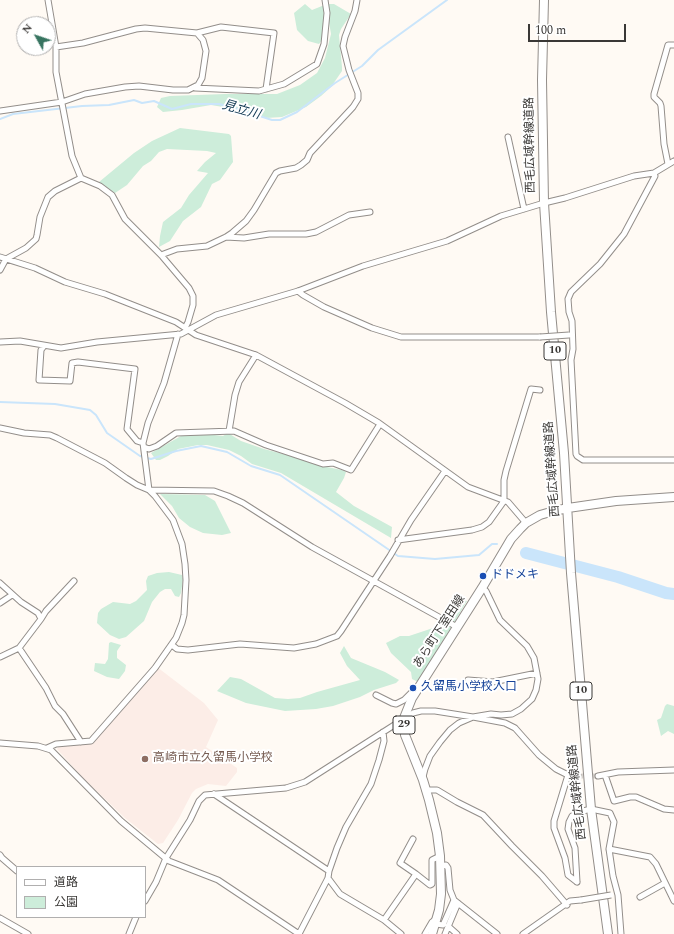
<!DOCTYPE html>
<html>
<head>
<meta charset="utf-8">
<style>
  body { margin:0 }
  #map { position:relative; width:674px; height:934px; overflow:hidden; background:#fffaf4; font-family:Spectral,"Noto Sans JP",serif }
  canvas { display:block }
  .legend { position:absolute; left:16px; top:866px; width:130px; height:52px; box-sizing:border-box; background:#fff; border:1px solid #b0afaf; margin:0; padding:5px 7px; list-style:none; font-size:12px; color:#3a3836 }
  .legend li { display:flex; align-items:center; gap:8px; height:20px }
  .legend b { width:20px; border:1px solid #b0afaf }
  .north { position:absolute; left:16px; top:16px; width:40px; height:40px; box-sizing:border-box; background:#fff; border:1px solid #b0afaf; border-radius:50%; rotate:310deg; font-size:11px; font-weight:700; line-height:16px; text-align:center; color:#3a3836 }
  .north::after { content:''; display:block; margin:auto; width:14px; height:18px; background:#377460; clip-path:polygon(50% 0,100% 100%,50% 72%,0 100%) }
  .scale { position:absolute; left:528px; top:24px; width:98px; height:18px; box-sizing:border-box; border:2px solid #3a3836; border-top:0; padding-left:5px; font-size:12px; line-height:14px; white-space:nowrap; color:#3a3836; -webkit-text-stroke:3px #fff; paint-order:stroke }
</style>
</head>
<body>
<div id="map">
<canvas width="674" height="934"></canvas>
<ul class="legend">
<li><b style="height:5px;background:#fff"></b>道路</li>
<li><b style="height:11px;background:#cdedda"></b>公園</li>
</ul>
<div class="north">N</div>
<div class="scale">100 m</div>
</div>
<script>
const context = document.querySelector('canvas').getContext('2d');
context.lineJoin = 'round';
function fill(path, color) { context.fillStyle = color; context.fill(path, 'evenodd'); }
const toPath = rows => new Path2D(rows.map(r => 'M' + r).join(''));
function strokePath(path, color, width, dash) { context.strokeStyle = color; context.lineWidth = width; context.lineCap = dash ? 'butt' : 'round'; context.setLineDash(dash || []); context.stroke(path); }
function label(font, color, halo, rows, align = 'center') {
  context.font = font + ' Spectral,"Noto Sans JP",serif'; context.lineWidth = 4; context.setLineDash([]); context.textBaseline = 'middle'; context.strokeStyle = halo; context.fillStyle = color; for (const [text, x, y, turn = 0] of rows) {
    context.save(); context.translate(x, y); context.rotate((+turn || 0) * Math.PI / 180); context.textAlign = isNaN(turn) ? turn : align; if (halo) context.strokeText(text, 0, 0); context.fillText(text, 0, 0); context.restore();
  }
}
const education = toPath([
  [157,667,204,703,218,720,206,747,237,768,237,772,226,786,208,784,196,789,192,793,178,820,163,843,158,844,125,818,83,778,57,749,58,747,91,743]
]);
const green = toPath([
  [305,4,312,10,327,4,334,4,351,14,341,29,339,35,342,67,342,71,331,87,321,96,306,107,282,117,266,118,241,110,211,105,182,110,163,112,157,107,161,98,170,96,225,94,277,94,300,85,317,73,325,58,331,34,329,22,326,35,319,44,308,41,297,30,294,13],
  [180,128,229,134,231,136,233,162,220,180,212,184,201,207,183,221,170,241,159,247,160,236,163,222,181,208,189,195,208,173,197,171,205,162,216,153,207,151,167,149,159,152,151,161,143,166,127,185,115,193,99,182,134,153,152,141],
  [188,432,223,436,228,433,241,441,264,449,310,461,322,466,342,470,346,472,344,478,336,492,354,506,392,527,391,538,281,473,252,464,241,456,229,450,207,445,198,445,178,449,168,456,160,460,156,460,151,453],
  [160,494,205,495,215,501,231,533,222,535,203,533,190,527,179,518,172,506],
  [169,572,182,575,183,579,181,593,179,597,175,596,171,589,165,589,160,592,152,602,144,621,126,637,119,639,110,635,97,623,98,613,101,609,113,602,130,604,136,601,147,590,146,581,148,576,157,573],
  [463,600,467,601,418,682,412,679,411,672,391,653,386,643,400,636,409,636,442,625,449,619,455,603],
  [111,642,121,645,117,651,117,658,126,665,125,671,119,679,107,677,94,671,95,663,105,664,108,659,109,643],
  [344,646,351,658,385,672,399,680,396,683,374,690,360,697,333,706,316,709,285,711,246,703,217,691,230,677,241,679,275,698,288,699,300,698,317,692,360,680,347,666,340,653],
  [667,704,674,706,674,734,668,731,661,736,657,720,661,718,665,706]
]);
const stream = toPath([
  [0,119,13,114,82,106,109,105,134,100,142,103,154,101,172,109,191,104,219,104,238,109,272,120,280,120,297,112,335,83,362,66,378,50,447,0],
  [0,402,55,404,90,410,96,415,107,433,140,456,151,459,176,451,201,446,227,452,251,466,280,475,398,556,435,559,479,555,492,544,497,544]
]);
const river = toPath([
  [526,553,618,577,666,593,674,594]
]);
const streetTunnel = toPath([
  [578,776,598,776]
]);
const street = toPath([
  [48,0,56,47,56,72,72,156,81,178,100,186,112,195,125,219,161,255,189,288,193,296,193,305,188,322,185,328],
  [197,33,221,27,274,33,266,89],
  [195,88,259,91,284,84,317,64,324,44,327,13,325,0],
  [0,111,62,102,85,94,125,87,139,86,173,90,188,90,198,85,202,78,206,51,203,40,197,33,145,28,136,29,83,43,56,47],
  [508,137,524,209],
  [668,164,664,144,661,106,660,103,654,97,654,94,668,45,674,45],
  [654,173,655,176,624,234,600,264,571,292,568,299,569,312,572,321,573,349,571,360,576,454,577,456,583,460,674,460],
  [226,237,244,238,269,234,306,234,316,232,349,215,370,212],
  [161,255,177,249,207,246,226,237,232,233,246,221,254,210,276,173,280,171,296,168,301,165,307,160,310,153,353,107,358,99,358,93,349,70,343,46,345,37,355,11,357,0],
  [0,257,35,268,65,282,105,294,176,322,196,335,256,355,345,403,379,423,468,487,508,502,526,523],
  [0,270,6,259,26,248,36,239,37,235,40,217,48,197,55,191,81,178],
  [298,291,303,295,324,307,372,328,401,337,540,337],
  [0,342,20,341,61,348,97,342,181,334,216,315,298,291,363,266,447,241,501,216,544,203,565,198,634,176,654,173,674,161],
  [44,346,41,350,39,380,70,381,72,363,78,362,135,369,127,429,137,441,143,443],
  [0,428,24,433,50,435,57,438,105,463,126,478,137,485,149,490,214,491,228,496,243,503,312,547,457,627],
  [229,431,235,395,239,382,256,355],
  [144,447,149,449,157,446,176,433,234,431,266,445,323,464,333,463,351,470,380,424],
  [398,540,472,530,482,527,489,522,504,501,504,480,506,471,531,389,540,390],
  [0,583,21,602,38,613,41,619,19,648,0,657],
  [0,603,12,595],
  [41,619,46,611,74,581],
  [172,645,177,649,188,650,240,644,294,648,316,644,337,636,341,631,390,556,411,520,445,471],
  [19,648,46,688,55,706,63,714,81,742],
  [468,680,493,682,537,673],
  [376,695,392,703,396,704,404,700,412,692,414,692],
  [0,743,38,746,51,750,121,821,169,861,218,880,299,934],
  [47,748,56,744,91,741,155,668,176,638,182,623,184,615,186,580,185,564,182,544,173,520,155,496,149,490,143,443,148,423,164,383,178,334],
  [568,775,554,821,554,828,565,858,568,875,577,882],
  [605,775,614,801,630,797,636,797,664,809,674,810],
  [598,776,618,772,674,770],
  [423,777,425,769,430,756,440,742,450,730,459,723,473,717,505,723,515,728,539,755,556,769,568,775,578,776],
  [425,790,437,790,457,802,483,815,512,846,542,876,567,905],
  [214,794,329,871],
  [413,839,400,863,416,874],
  [609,849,650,857,656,864,674,901],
  [0,855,2,858,17,871],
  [440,866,446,865,448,868,450,890,454,900,497,934],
  [328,878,340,894,384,920,401,934],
  [577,882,575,848,568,829,569,822,572,816,579,812,591,809,610,813,614,822,609,849,613,876,618,895,621,934],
  [640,897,665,883],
  [145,901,156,882,166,858,190,820,199,801,205,795,286,788,305,782,413,713,421,711,435,711,473,717,491,714,501,715,512,714,521,709,532,699,536,690,538,679,534,658,527,646,500,620,486,591,482,588],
  [0,918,28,934],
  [384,920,416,874,430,885,432,884,432,860,440,856],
  [436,924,443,925,454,900],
  [448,926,457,934],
  [129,934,136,917],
  [299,934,328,878,329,871,337,848,346,827,371,784,379,760,384,741,383,732],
  [425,934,432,922,436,919],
  [445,934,458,903],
  [523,934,570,901,581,900]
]);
const primary = toPath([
  [544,0,542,80,544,203,551,312,564,453,571,573,591,809,608,934],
  [432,934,439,910,441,894,440,856,437,833,429,800,423,780,405,735,404,718,412,698,482,588,511,539,520,529,526,523,540,515,554,511,568,508,616,501,674,497]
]);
const streetBridge = toPath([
  [540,337,569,335],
  [581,900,611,895]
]);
const markers = [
  [483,576,4,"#1a4fb4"],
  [413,688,4,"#1a4fb4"],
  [145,759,4,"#8d6e63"]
];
const shields = [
  [555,351,22],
  [581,691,22],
  [404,725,22]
];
const shieldNames = [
  ["10",555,351],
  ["10",581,691],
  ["29",404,725]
];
const streetNames = [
  ["西毛広域幹線道路",531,145,-91],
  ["西毛広域幹線道路",553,469,-94],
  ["あら町下室田線",440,632,-57],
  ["西毛広域幹線道路",578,792,-96]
];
const transitNames = [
  ["ドドメキ",491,576],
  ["久留馬小学校入口",421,688]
];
const educationNames = [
  ["高崎市立久留馬小学校",153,759]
];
const waterNames = [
  ["見立川",241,111,16]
];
fill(education, '#fcede7');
fill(green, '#cdedda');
strokePath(stream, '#cae5fb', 2);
strokePath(river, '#cae5fb', 12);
strokePath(streetTunnel, '#d8d3ce', 5, [5, 2.5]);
strokePath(street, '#938e8a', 7);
strokePath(primary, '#938e8a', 10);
strokePath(street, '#fff', 5);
strokePath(primary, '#fff', 8);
strokePath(streetBridge, '#938e8a', 7, []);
strokePath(streetBridge, '#fff', 5);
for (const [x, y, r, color] of markers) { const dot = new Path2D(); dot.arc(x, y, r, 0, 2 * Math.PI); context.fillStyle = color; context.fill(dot); strokePath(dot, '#fff', 1.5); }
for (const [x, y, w] of shields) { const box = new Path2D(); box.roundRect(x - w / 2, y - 9, w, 18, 3); context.fillStyle = '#fff'; context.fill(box); strokePath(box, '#3a3836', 1); }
label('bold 11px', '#3a3836', null, shieldNames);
label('12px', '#3a3836', '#fff', streetNames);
label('12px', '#164399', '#fff', transitNames, 'left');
label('12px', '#785e54', '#fff', educationNames, 'left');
label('italic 13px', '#0f3752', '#fff', waterNames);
</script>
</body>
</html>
